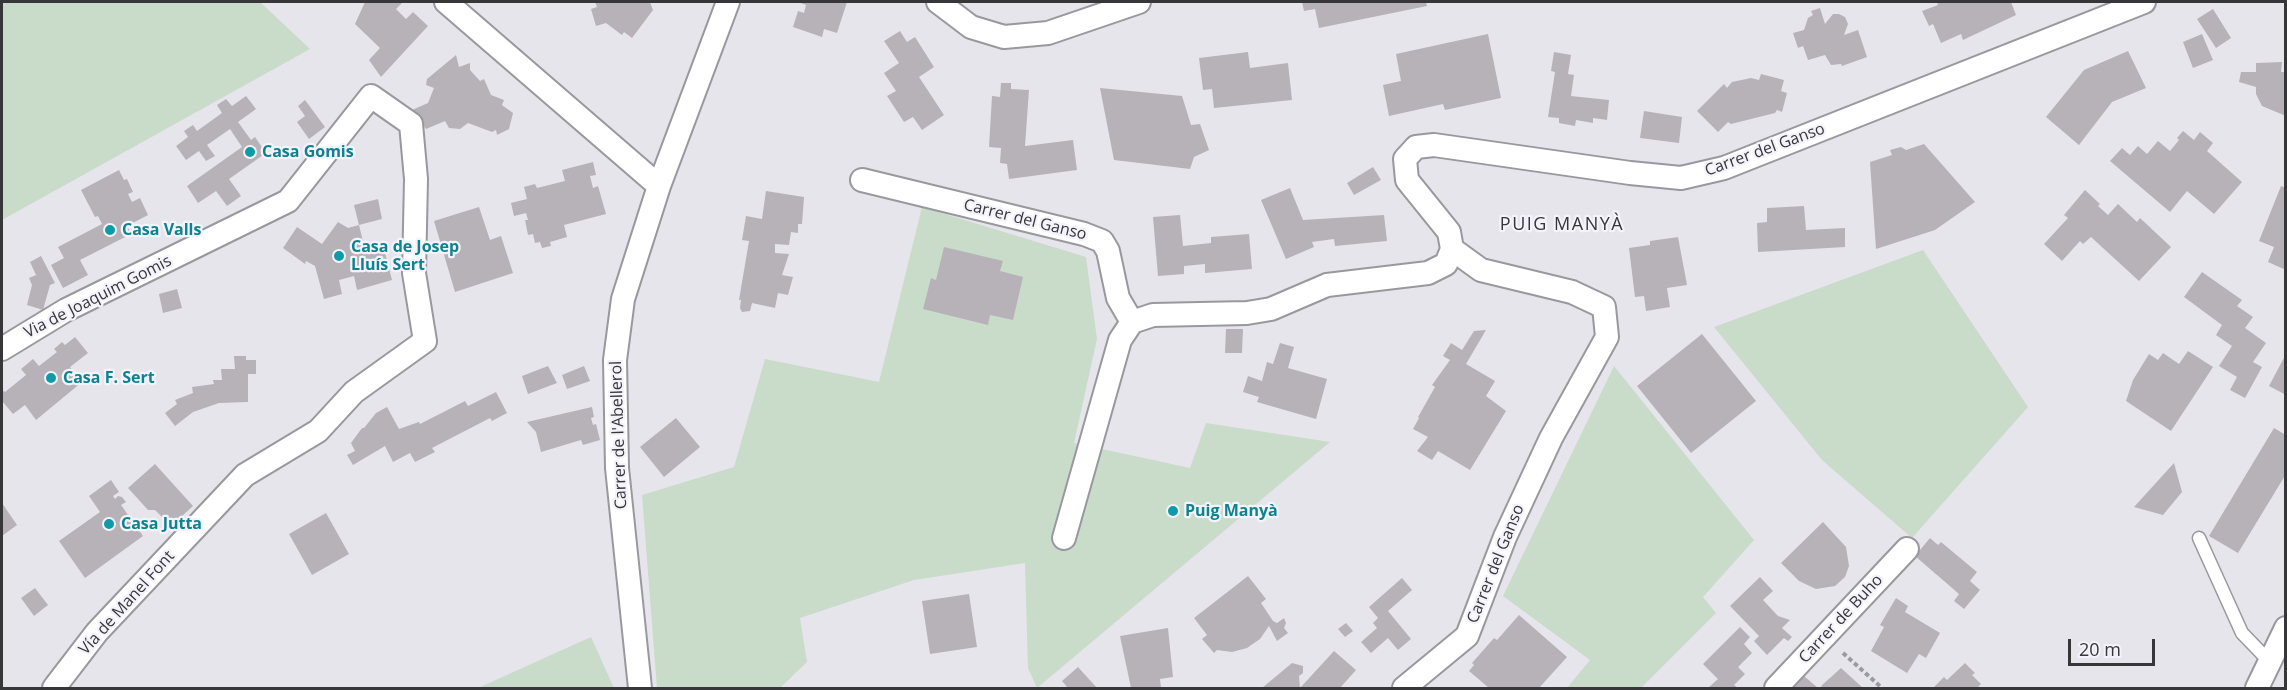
<!DOCTYPE html>
<html>
<head>
<meta charset="utf-8">
<style>
  body { margin:0 }
  #map { position:relative; width:2287px; height:690px; overflow:hidden; background:#e6e5ec; font-family:"Open Sans",sans-serif }
  canvas { display:block }
  .frame { position:absolute; inset:0; border:3px solid #37373a; pointer-events:none }
  .scale { position:absolute; left:2068px; top:639px; width:87px; height:27px; box-sizing:border-box; border:3px solid #37373a; border-top:0; padding-left:8px; font-size:18px; line-height:21px; white-space:nowrap; color:#37373a; -webkit-text-stroke:4px #f4f2fa; paint-order:stroke }
</style>
</head>
<body>
<div id="map">
<canvas width="2287" height="690"></canvas>
<div class="frame"></div>
<div class="scale">20 m</div>
</div>
<script>
const context = document.querySelector('canvas').getContext('2d');
context.lineJoin = 'round';
function fill(path, color) { context.fillStyle = color; context.fill(path, 'evenodd'); }
const toPath = rows => new Path2D(rows.map(r => 'M' + r).join(''));
function strokePath(path, color, width, dash) { context.strokeStyle = color; context.lineWidth = width; context.lineCap = dash ? 'butt' : 'round'; context.setLineDash(dash || []); context.stroke(path); }
function label(font, color, halo, rows, align = 'center') {
  context.font = font + ' "Open Sans",sans-serif'; context.lineWidth = 4.5; context.setLineDash([]); context.textBaseline = 'middle'; context.strokeStyle = halo; context.fillStyle = color; for (const [text, x, y, turn = 0] of rows) {
    context.save(); context.translate(x, y); context.rotate((+turn || 0) * Math.PI / 180); context.textAlign = isNaN(turn) ? turn : align; if (halo) context.strokeText(text, 0, 0); context.fillText(text, 0, 0); context.restore();
  }
}
const green = toPath([
  [2,2,260,2,310,49,2,220],
  [922,207,1086,257,1097,339,1074,443,1190,468,1206,423,1330,442,1037,688,1028,668,1025,563,914,580,800,618,807,662,780,688,657,688,642,495,734,467,765,359,879,382],
  [1923,250,2028,407,1912,538,1822,460,1714,327],
  [1614,366,1754,540,1703,597,1716,613,1641,688,1567,688,1590,660,1503,596],
  [591,637,614,688,478,688]
]);
const building = toPath([
  [365,2,400,2,402,3,396,9,406,19,413,12,428,26,381,77,369,60,380,48,355,24],
  [595,2,650,2,653,10,632,38,624,32,622,35,606,23,596,26,591,9,597,7],
  [798,2,847,2,837,33,824,29,822,37,793,27,798,11,804,13,806,5],
  [1302,2,1426,2,1427,6,1319,28,1315,9,1304,11],
  [1937,2,2011,2,2016,15,1963,40,1961,34,1941,43,1933,24,1929,26,1922,11,1938,5],
  [1820,8,1825,24,1833,14,1839,14,1845,17,1848,24,1844,35,1858,30,1867,57,1842,66,1841,64,1831,65,1825,55,1808,60,1803,46,1798,48,1793,33,1804,30,1808,18,1813,15,1811,11],
  [2213,9,2231,38,2216,48,2197,19],
  [900,31,907,42,915,37,934,67,919,77,944,115,922,130,913,117,904,122,887,96,896,91,884,73,899,63,884,41],
  [1488,34,1501,98,1445,110,1443,104,1389,116,1383,85,1401,81,1396,54],
  [2202,34,2213,60,2193,68,2183,42],
  [2128,51,2146,88,2112,102,2079,145,2046,117,2084,70],
  [1248,52,1250,68,1288,63,1292,100,1214,108,1212,89,1203,90,1199,58],
  [1554,52,1571,55,1568,74,1574,75,1571,96,1609,100,1607,120,1593,118,1593,123,1576,120,1575,126,1559,123,1559,118,1548,117,1555,72,1551,71],
  [456,55,459,67,470,63,470,70,480,81,484,79,491,95,504,100,502,105,513,113,509,129,497,135,496,130,492,132,468,123,460,129,449,128,445,121,426,129,412,110,428,103,434,88,426,85,427,79],
  [2282,62,2281,72,2286,72,2286,116,2262,106,2256,94,2256,87,2239,82,2241,72,2256,72,2256,63],
  [1761,74,1784,80,1781,91,1787,93,1782,112,1777,110,1775,113,1731,124,1728,122,1718,132,1697,111,1724,84,1727,88,1732,82,1751,78,1759,80],
  [1001,83,1011,83,1011,89,1029,90,1025,146,1073,140,1077,170,1009,179,1007,164,1000,163,1001,148,989,147,992,96,1000,97],
  [1100,88,1182,96,1191,125,1200,124,1209,150,1194,157,1190,169,1114,160],
  [246,96,256,109,238,122,251,140,255,137,266,153,229,179,241,196,227,206,216,191,198,203,187,186,242,147,230,129,207,145,215,156,206,161,199,151,186,160,176,146,188,137,184,131,193,125,197,131,222,113,217,105,226,99,232,106],
  [305,100,325,127,309,139,297,122,305,116,298,106],
  [1644,111,1682,117,1679,143,1640,138],
  [2183,131,2194,140,2200,132,2213,143,2207,151,2242,182,2214,214,2187,191,2170,212,2110,161,2122,148,2130,155,2138,146,2147,154,2158,141,2170,151,2179,140,2177,138],
  [1924,144,1975,202,1935,230,1876,249,1870,162,1892,155,1890,150,1901,147,1906,150],
  [593,162,596,175,590,176,593,188,598,186,606,214,564,225,567,237,550,242,551,246,542,248,540,242,535,243,533,234,528,235,525,220,528,220,526,213,514,216,511,203,527,199,524,187,535,184,537,188,565,181,562,170],
  [1373,167,1381,180,1354,195,1347,183],
  [119,170,124,180,127,179,133,192,128,194,132,202,140,198,148,215,127,226,131,234,80,260,88,275,63,288,51,265,64,258,58,247,102,224,98,216,95,217,81,190],
  [2281,186,2286,188,2286,270,2268,262,2274,247,2259,241],
  [1290,188,1303,220,1384,215,1387,241,1335,246,1334,239,1312,242,1314,247,1286,259,1261,200],
  [2085,190,2100,204,2098,206,2108,215,2118,204,2137,222,2140,218,2171,247,2139,281,2091,237,2083,244,2080,241,2062,261,2044,244,2068,218,2064,215],
  [766,191,804,197,802,224,798,224,798,233,791,232,789,245,775,244,775,253,789,254,782,275,793,277,788,295,778,293,775,308,752,303,750,311,742,312,740,308,741,300,739,300,749,241,742,240,746,216,762,219],
  [378,199,382,219,359,225,354,205],
  [1804,206,1806,230,1845,228,1845,247,1758,252,1757,223,1767,222,1767,208],
  [479,207,490,240,501,236,513,273,455,292,434,221],
  [1180,215,1183,246,1211,243,1211,237,1249,234,1252,269,1205,273,1205,264,1184,266,1184,274,1158,276,1153,217],
  [338,222,348,228,359,225,365,250,383,245,392,280,357,290,354,276,339,280,342,294,324,299,315,266,306,261,305,264,283,248,297,227,322,244],
  [1678,237,1687,285,1667,288,1670,307,1646,311,1644,296,1635,297,1629,248,1650,245,1650,241],
  [944,247,1003,261,1000,271,1023,277,1013,320,990,315,988,325,923,309,931,278,936,280],
  [41,256,55,283,50,285,43,310,27,305,32,285,29,278,36,275,30,262],
  [2202,272,2242,300,2237,306,2253,317,2245,328,2266,343,2253,362,2262,367,2245,398,2230,390,2237,377,2219,366,2232,346,2216,335,2222,325,2184,297],
  [177,289,182,308,163,313,159,294],
  [1226,329,1243,329,1242,353,1225,353],
  [1486,330,1466,364,1495,381,1486,396,1506,411,1470,470,1438,451,1432,460,1417,451,1428,437,1413,429,1419,418,1418,417,1435,387,1432,385,1450,360,1443,356,1451,343,1462,350,1474,331],
  [1702,334,1756,401,1691,453,1637,386],
  [75,337,88,353,70,367,82,382,36,420,25,405,13,414,2,401,2,390,5,392,26,375,21,369,33,359,39,366,57,352,54,349,62,342,65,345],
  [1280,343,1294,347,1288,368,1327,379,1316,419,1257,402,1259,397,1243,392,1248,376,1262,381,1267,362,1273,364],
  [2188,351,2213,367,2171,431,2126,401,2133,380,2149,354,2158,360,2163,353,2179,364],
  [2286,354,2286,395,2269,386],
  [234,356,246,356,246,360,256,360,256,374,248,374,248,402,219,403,193,412,175,426,165,413,177,404,175,400,193,393,192,387,214,384,213,380,222,380,221,369,235,369],
  [548,366,557,383,528,394,522,376],
  [584,366,590,381,567,389,562,375],
  [496,392,507,413,492,421,490,418,432,448,435,452,415,462,410,453,393,462,385,446,353,465,347,455,355,451,351,443,362,428,364,428,376,413,387,407,399,429,419,422,420,424,465,401,468,406],
  [592,407,594,417,591,418,593,425,596,424,600,440,583,445,581,440,541,452,536,432,527,422],
  [676,418,700,447,664,477,640,447],
  [2274,428,2286,435,2286,474,2238,553,2209,536],
  [2174,463,2182,492,2163,515,2134,507],
  [155,464,193,506,171,526,155,510,148,510,128,488],
  [111,480,119,492,113,496,115,499,118,496,122,497,126,502,121,505,143,536,85,578,59,541,100,512,89,496],
  [2,503,17,525,2,536],
  [326,513,349,554,312,575,289,534],
  [1823,522,1846,547,1849,566,1845,577,1835,586,1816,589,1799,581,1781,563],
  [1930,538,1938,545,1941,542,1977,572,1970,581,1980,590,1964,609,1954,601,1959,594,1915,556],
  [1248,576,1266,599,1261,603,1273,621,1277,623,1284,618,1286,623,1284,628,1288,633,1277,641,1269,626,1260,639,1247,648,1232,652,1217,650,1214,653,1202,639,1207,635,1194,618],
  [1760,577,1773,591,1763,600,1778,616,1790,620,1782,628,1792,637,1788,641,1784,638,1767,655,1754,641,1759,636,1730,606],
  [1402,578,1412,590,1388,611,1411,639,1398,650,1388,638,1371,653,1361,642,1377,628,1373,623,1378,618,1369,607],
  [35,588,48,605,34,616,21,598],
  [969,594,977,647,930,654,922,601],
  [1896,598,1908,606,1905,612,1940,633,1926,658,1919,654,1907,673,1871,651,1884,627,1880,625],
  [1519,615,1567,657,1539,688,1489,688,1469,671,1474,665,1472,663,1494,638,1497,640],
  [1346,623,1353,631,1345,637,1338,629],
  [1740,627,1750,637,1744,644,1752,653,1738,667,1745,674,1734,685,1738,688,1708,688,1718,679,1703,664],
  [1168,628,1173,677,1160,679,1161,688,1131,688,1120,636],
  [1334,651,1356,670,1340,688,1262,688,1292,663,1303,666,1303,673,1299,676,1300,688],
  [1965,663,1975,673,1972,675,1981,684,1977,688,1933,688,1944,677,1947,680],
  [1078,667,1097,688,1068,688,1062,681],
  [1841,668,1863,688,1823,688,1821,686],
  [1804,676,1818,688,1793,688]
]);
const path = toPath([
  [1843,653,1882,688]
]);
const service = toPath([
  [2199,538,2242,633,2270,662]
]);
const minor = toPath([
  [446,2,659,186],
  [938,2,971,27,1004,37,1048,33,1139,2],
  [862,180,1084,234,1102,241,1108,251,1118,298,1132,322,1153,315,1247,313,1271,309,1327,285,1428,273,1446,264,1452,249,1449,232,1407,180,1405,159,1416,147,1434,145,1630,173,1681,178,1724,168,2144,2],
  [2,349,66,310,288,201,371,96,411,124,416,179,414,273,425,341,354,392,318,431,245,475,97,632,54,688],
  [1064,538,1120,340,1132,322],
  [640,688,617,468,615,360,623,299,659,186,728,2],
  [1404,688,1467,636,1505,537,1551,438,1607,337,1604,307,1572,292,1481,270,1452,249],
  [1776,688,1907,549],
  [2257,688,2286,628]
]);
const markers = [
  [250,152,6,"#0f9aa8"],
  [110,230,6,"#0f9aa8"],
  [339,256,6,"#0f9aa8"],
  [51,378,6,"#0f9aa8"],
  [1173,511,6,"#0f9aa8"],
  [109,524,6,"#0f9aa8"]
];
const streetNames = [
  ["Carrer del Ganso",1765,150,-20],
  ["Carrer del Ganso",1025,220,14],
  ["Via de Joaquim Gomis",98,297,-27],
  ["Carrer de l'Abellerol",619,435,-92],
  ["Carrer del Ganso",1496,564,-68],
  ["Vía de Manel Font",127,603,-48],
  ["Carrer de Buho",1841,619,-47]
];
const cultureNames = [
  ["Casa Gomis",262,152],
  ["Casa Valls",122,230],
  ["Casa de Josep",351,247],
  ["Lluís Sert",351,265],
  ["Casa F. Sert",63,378],
  ["Puig Manyà",1185,511],
  ["Casa Jutta",121,524]
];
const neighbourhoodNames = [
  ["PUIG MANYÀ",1562,225]
];
fill(green, '#c9dbc9');
fill(building, '#b7b2b8');
strokePath(service, '#98989e', 15);
strokePath(minor, '#98989e', 26);
strokePath(path, '#9a9a9f', 4, [4.5, 3]);
strokePath(service, '#fff', 12);
strokePath(minor, '#fff', 22);
for (const [x, y, r, color] of markers) { const dot = new Path2D(); dot.arc(x, y, r, 0, 2 * Math.PI); context.fillStyle = color; context.fill(dot); strokePath(dot, '#f4f2fa', 2); }
label('16px', '#37373a', '#f4f2fa', streetNames);
label('bold 16px', '#0d838f', '#f4f2fa', cultureNames, 'left');
context.letterSpacing = '1.5px';
label('18px', '#37373a', '#f4f2fa', neighbourhoodNames);
context.letterSpacing = '0px';
</script>
</body>
</html>
